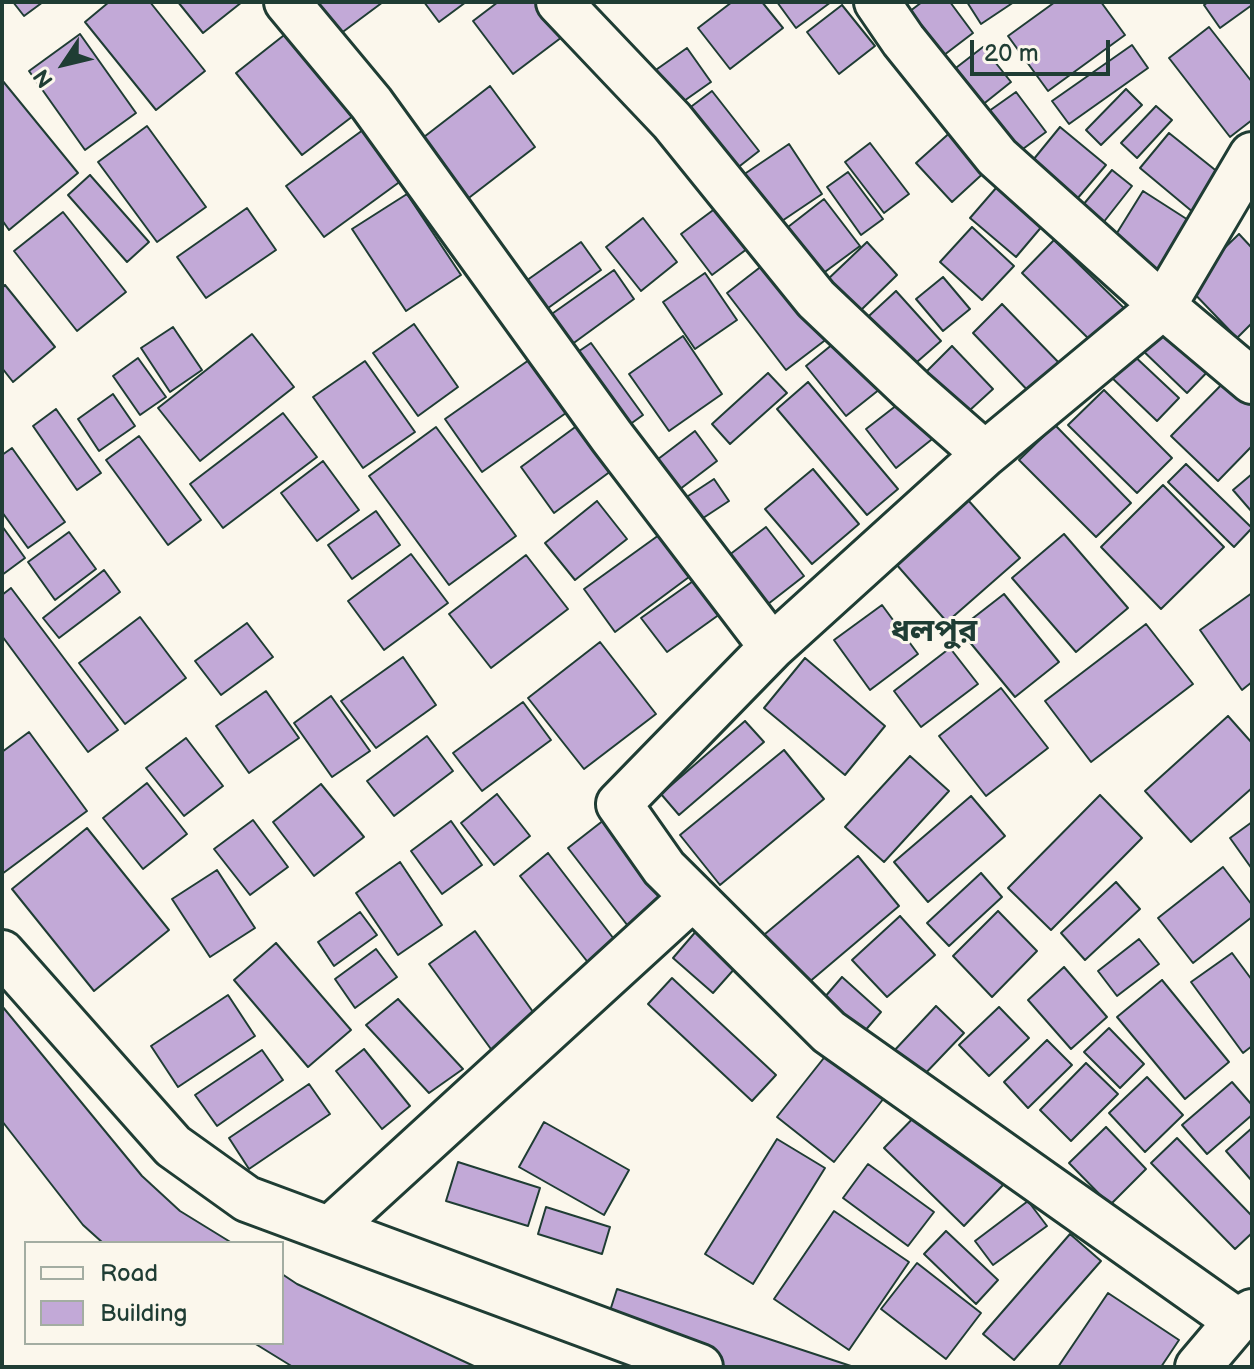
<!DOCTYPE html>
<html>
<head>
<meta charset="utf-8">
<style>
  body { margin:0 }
  #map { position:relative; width:1254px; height:1369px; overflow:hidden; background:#fbf7ec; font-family:"Balsamiq Sans",sans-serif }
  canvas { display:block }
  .frame { position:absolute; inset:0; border:4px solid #1f3d34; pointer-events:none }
  .legend { position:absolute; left:24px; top:1241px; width:260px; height:104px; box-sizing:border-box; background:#fbf7ec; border:2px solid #a3ada2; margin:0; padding:10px 14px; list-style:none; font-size:24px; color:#1f3d34 }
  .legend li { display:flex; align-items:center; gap:16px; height:40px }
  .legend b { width:40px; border:2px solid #a3ada2 }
  .north { position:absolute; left:24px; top:24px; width:80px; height:80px; -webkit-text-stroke:6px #fbf7ec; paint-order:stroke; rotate:235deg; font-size:22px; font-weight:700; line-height:32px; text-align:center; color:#1f3d34 }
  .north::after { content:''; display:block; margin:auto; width:28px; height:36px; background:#1f3d34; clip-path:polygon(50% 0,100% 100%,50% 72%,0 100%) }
  .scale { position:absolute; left:970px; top:40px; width:140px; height:36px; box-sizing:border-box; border:4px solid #1f3d34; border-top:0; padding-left:10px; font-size:24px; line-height:28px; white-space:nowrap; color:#1f3d34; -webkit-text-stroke:6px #fbf7ec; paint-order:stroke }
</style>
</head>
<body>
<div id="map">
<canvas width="1254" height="1369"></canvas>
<div class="frame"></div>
<ul class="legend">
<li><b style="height:10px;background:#fbf7ec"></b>Road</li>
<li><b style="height:22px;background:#c2a9d7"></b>Building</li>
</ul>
<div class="north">N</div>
<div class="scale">20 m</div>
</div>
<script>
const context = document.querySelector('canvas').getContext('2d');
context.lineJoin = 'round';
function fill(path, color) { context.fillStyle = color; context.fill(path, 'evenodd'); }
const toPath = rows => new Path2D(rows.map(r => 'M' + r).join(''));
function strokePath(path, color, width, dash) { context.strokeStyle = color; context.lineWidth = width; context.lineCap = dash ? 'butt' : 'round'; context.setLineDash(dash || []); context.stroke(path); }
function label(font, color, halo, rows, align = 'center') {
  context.font = font + ' "Balsamiq Sans","Noto Sans Bengali",sans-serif'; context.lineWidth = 6; context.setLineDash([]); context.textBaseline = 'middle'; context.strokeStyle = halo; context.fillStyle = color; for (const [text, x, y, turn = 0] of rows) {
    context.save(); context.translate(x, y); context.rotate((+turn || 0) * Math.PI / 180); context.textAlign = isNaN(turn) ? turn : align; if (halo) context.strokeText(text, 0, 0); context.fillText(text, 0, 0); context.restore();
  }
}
const building = toPath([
  [13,2,43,2,24,16,13,2],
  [109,2,150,2,205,71,156,110,85,22,109,2],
  [178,2,242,2,203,33,178,2],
  [319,2,383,2,336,37,314,6,319,2],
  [424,2,466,2,439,22,424,2],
  [498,2,541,2,566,34,513,74,473,21,498,2],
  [732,2,762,2,783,28,730,69,698,28,732,2],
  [777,2,831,2,796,28,777,2],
  [922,2,950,2,973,33,931,65,897,21,922,2],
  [967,2,1014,2,981,24,967,2],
  [1055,2,1101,2,1125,35,1048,91,1008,36,1055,2],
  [1208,2,1252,2,1252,5,1220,28,1204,5,1208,2],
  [842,5,875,46,839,74,807,32,842,5],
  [1209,27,1252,82,1252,120,1230,137,1169,58,1209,27],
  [288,32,353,116,302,155,236,73,288,32],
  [80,34,136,113,85,150,29,71,80,34],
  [1132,45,1148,68,1069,124,1052,101,1132,45],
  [983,47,1011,82,976,110,948,74,983,47],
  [687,48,711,82,674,108,650,74,687,48],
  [2,80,78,173,9,230,2,220,2,80],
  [490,86,535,147,457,207,411,147,490,86],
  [1126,89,1142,105,1101,145,1086,130,1126,89],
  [712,91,759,151,727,176,680,115,712,91],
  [1016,92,1046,132,1012,157,982,116,1016,92],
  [1156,106,1172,120,1137,158,1121,143,1156,106],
  [147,126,206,207,157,242,98,162,147,126],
  [367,127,405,178,324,237,286,186,367,127],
  [1060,127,1106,165,1065,213,1020,176,1060,127],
  [954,129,989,168,952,202,916,163,954,129],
  [1169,133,1224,177,1194,213,1140,168,1169,133],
  [870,143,909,194,884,213,845,162,870,143],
  [789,144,822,194,773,227,740,177,789,144],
  [1112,170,1132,186,1099,228,1078,211,1112,170],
  [848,172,883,219,861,235,827,187,848,172],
  [90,175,149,242,127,262,68,195,90,175],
  [1003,180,1049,218,1016,257,970,218,1003,180],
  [1143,191,1196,225,1160,283,1107,249,1143,191],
  [407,194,461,275,406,311,352,229,407,194],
  [824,199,860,246,814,280,779,234,824,199],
  [724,202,755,243,712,275,681,234,724,202],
  [247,208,276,250,206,298,177,257,247,208],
  [63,212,126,292,77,331,14,251,63,212],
  [643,218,677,262,641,291,606,247,643,218],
  [972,227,1014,266,982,300,940,262,972,227],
  [1239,234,1252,248,1252,323,1237,338,1186,285,1239,234],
  [1054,240,1127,311,1095,345,1022,273,1054,240],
  [581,242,601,270,537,316,516,288,581,242],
  [867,242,897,275,858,313,826,281,867,242],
  [772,258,832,335,786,370,727,293,772,258],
  [614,270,634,299,560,353,539,323,614,270],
  [705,273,737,320,695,349,663,302,705,273],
  [943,277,970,309,943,331,916,299,943,277],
  [5,285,55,347,13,382,2,368,2,288,5,285],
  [896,291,941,341,902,375,858,326,896,291],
  [1002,304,1063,367,1033,396,973,333,1002,304],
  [1163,320,1213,366,1187,393,1138,346,1163,320],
  [414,324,458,387,418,416,373,353,414,324],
  [173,327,202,370,170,392,141,348,173,327],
  [252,334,294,387,200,461,158,408,252,334],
  [683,336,722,394,669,431,629,374,683,336],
  [839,339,880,389,846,416,806,366,839,339],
  [591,343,643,415,615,435,563,362,591,343],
  [952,346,993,389,958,421,919,379,952,346],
  [1130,352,1179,398,1157,421,1109,375,1130,352],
  [138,358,166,397,140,415,113,376,138,358],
  [529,360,566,413,482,472,445,419,529,360],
  [365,361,415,432,363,468,313,397,365,361],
  [768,373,787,393,730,444,712,424,768,373],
  [1231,375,1252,396,1252,446,1218,481,1171,436,1231,375],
  [808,382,898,489,867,515,777,409,808,382],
  [1104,390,1172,458,1137,493,1068,425,1104,390],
  [113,394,135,426,99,451,78,419,113,394],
  [906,398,936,436,896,468,866,429,906,398],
  [56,409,101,473,77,490,33,426,56,409],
  [283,413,317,457,223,528,190,484,283,413],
  [578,425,611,471,554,513,521,467,578,425],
  [1055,425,1131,503,1096,537,1019,460,1055,425],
  [436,427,516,536,449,585,369,476,436,427],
  [695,431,717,461,667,499,645,469,695,431],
  [139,436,201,520,168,545,106,460,139,436],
  [12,448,65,522,28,548,2,512,2,455,12,448],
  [323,461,359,510,317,541,281,493,323,461],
  [1186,464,1252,528,1234,547,1168,482,1186,464],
  [813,469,859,524,812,564,765,509,813,469],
  [1252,474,1252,512,1233,490,1252,474],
  [714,479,729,501,691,526,676,504,714,479],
  [1163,485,1224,547,1161,609,1101,547,1163,485],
  [968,500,1020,558,947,622,896,564,968,500],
  [597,501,627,539,575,580,545,543,597,501],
  [376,511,400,545,352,579,328,545,376,511],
  [2,526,25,558,2,575,2,526],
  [766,527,804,576,754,615,716,565,766,527],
  [69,532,96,569,55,600,28,562,69,532],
  [1064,534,1128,608,1076,652,1012,578,1064,534],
  [659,535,689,577,615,632,584,589,659,535],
  [411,554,448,603,384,650,348,601,411,554],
  [526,555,568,609,491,668,449,614,526,555],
  [104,570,120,592,59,638,43,618,104,570],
  [696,579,720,614,667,652,641,618,696,579],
  [11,588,118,730,88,752,2,636,2,595,11,588],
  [1252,593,1252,682,1242,690,1200,630,1252,593],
  [1004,594,1059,662,1015,697,959,629,1004,594],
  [882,605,918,654,870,690,834,640,882,605],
  [140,617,186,678,125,724,79,663,140,617],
  [247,623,273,657,221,695,195,661,247,623],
  [1146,624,1193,684,1091,762,1045,701,1146,624],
  [600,642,656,714,584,769,528,698,600,642],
  [950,648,978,684,921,727,894,691,950,648],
  [403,657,436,705,376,748,341,701,403,657],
  [805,658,885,726,845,775,764,708,805,658],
  [1001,688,1048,748,986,796,939,736,1001,688],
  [266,691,299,738,249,773,216,726,266,691],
  [331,696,370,751,332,777,294,723,331,696],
  [523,702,551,740,482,791,453,753,523,702],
  [1228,716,1252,743,1252,788,1191,842,1145,791,1228,716],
  [745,721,764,742,679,815,661,794,745,721],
  [29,732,87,811,2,874,2,752,29,732],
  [427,736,453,771,394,816,367,781,427,736],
  [186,738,223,786,184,816,146,768,186,738],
  [784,750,824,799,720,885,680,835,784,750],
  [910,756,949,791,884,862,845,827,910,756],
  [147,783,187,834,143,869,103,818,147,783],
  [321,784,364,837,314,876,273,822,321,784],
  [497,794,530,836,494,865,461,823,497,794],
  [1100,795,1142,838,1051,930,1008,888,1100,795],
  [971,796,1005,836,928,902,894,862,971,796],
  [609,816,692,925,651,956,568,848,609,816],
  [253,820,288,867,250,895,214,849,253,820],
  [451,821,482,865,442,894,411,851,451,821],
  [1252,822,1252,869,1230,838,1252,822],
  [87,828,169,930,94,991,12,889,87,828],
  [548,853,617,943,590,965,520,876,548,853],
  [858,856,899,906,801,989,759,939,858,856],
  [400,862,442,925,398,955,356,893,400,862],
  [1223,867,1252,905,1252,917,1193,963,1158,918,1223,867],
  [217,870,255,928,210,957,172,899,217,870],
  [981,873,1002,897,949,946,927,923,981,873],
  [1116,882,1140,909,1085,960,1061,933,1116,882],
  [998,911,1037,951,992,997,953,956,998,911],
  [360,912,377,935,334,966,318,942,360,912],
  [900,916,935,955,887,997,852,960,900,916],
  [704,922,744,958,713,993,673,958,704,922],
  [475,931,541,1023,496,1056,429,964,475,931],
  [1139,939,1159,964,1117,996,1098,971,1139,939],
  [276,943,351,1030,308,1067,234,980,276,943],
  [376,949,397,977,355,1008,335,979,376,949],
  [1232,953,1252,980,1252,1046,1243,1053,1191,982,1232,953],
  [1064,967,1107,1017,1071,1049,1028,1000,1064,967],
  [842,977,881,1012,858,1039,818,1005,842,977],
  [672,978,776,1075,752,1101,648,1004,672,978],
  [1162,980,1229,1062,1185,1099,1117,1017,1162,980],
  [228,995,255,1036,178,1087,151,1046,228,995],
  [398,999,463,1069,429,1093,366,1025,398,999],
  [2,1006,142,1176,180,1211,232,1243,103,1243,83,1225,2,1121,2,1006],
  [936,1006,964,1033,920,1079,892,1053,936,1006],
  [999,1007,1029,1038,989,1076,959,1045,999,1007],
  [1109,1028,1144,1064,1120,1088,1084,1052,1109,1028],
  [1047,1040,1072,1065,1028,1108,1004,1082,1047,1040],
  [364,1049,410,1106,382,1129,336,1071,364,1049],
  [262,1050,283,1080,217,1126,195,1095,262,1050],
  [827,1054,884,1098,834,1162,777,1117,827,1054],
  [1086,1063,1118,1094,1071,1141,1040,1110,1086,1063],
  [1147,1077,1183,1115,1145,1152,1109,1113,1147,1077],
  [1232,1082,1252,1105,1252,1115,1207,1154,1182,1125,1232,1082],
  [309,1084,330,1114,249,1169,229,1138,309,1084],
  [924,1107,1003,1185,964,1226,884,1148,924,1107],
  [544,1122,629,1170,604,1215,519,1167,544,1122],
  [1106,1127,1146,1169,1110,1205,1069,1163,1106,1127],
  [1252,1128,1252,1181,1226,1151,1252,1128],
  [1177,1138,1252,1216,1252,1233,1235,1249,1151,1163,1177,1138],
  [777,1139,825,1168,753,1284,705,1254,777,1139],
  [458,1162,540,1188,528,1226,446,1201,458,1162],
  [868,1164,934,1212,908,1246,843,1198,868,1164],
  [1028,1201,1047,1226,993,1265,975,1241,1028,1201],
  [546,1207,610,1227,602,1254,538,1234,546,1207],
  [834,1211,909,1262,849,1350,774,1299,834,1211],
  [946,1231,998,1280,976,1304,924,1254,946,1231],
  [1070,1234,1101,1261,1014,1360,983,1334,1070,1234],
  [917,1263,981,1313,946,1359,881,1309,917,1263],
  [282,1274,297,1284,476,1367,293,1367,254,1343,282,1343,282,1274],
  [617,1289,854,1367,687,1367,601,1339,617,1289],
  [1108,1293,1179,1340,1161,1367,1058,1367,1108,1293]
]);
const minor = toPath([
  [287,2,371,103,612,437,772,647],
  [559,2,672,121,816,299,912,390,985,454],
  [877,2,903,40,997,157,1163,306,1252,381],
  [2,953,173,1146,247,1199,700,1367],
  [330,1229,693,897],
  [1237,1321,829,1032,664,868,619,804,772,647,985,454,1163,306,1252,155],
  [1198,1367,1237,1321,1252,1312]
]);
const quarterNames = [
  ["ধলপুর",934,633]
];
fill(building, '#c2a9d7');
strokePath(building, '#1f3d34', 2);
strokePath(minor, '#1f3d34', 50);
strokePath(minor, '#fbf7ec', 44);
label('bold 32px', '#1f3d34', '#fbf7ec', quarterNames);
</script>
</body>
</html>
